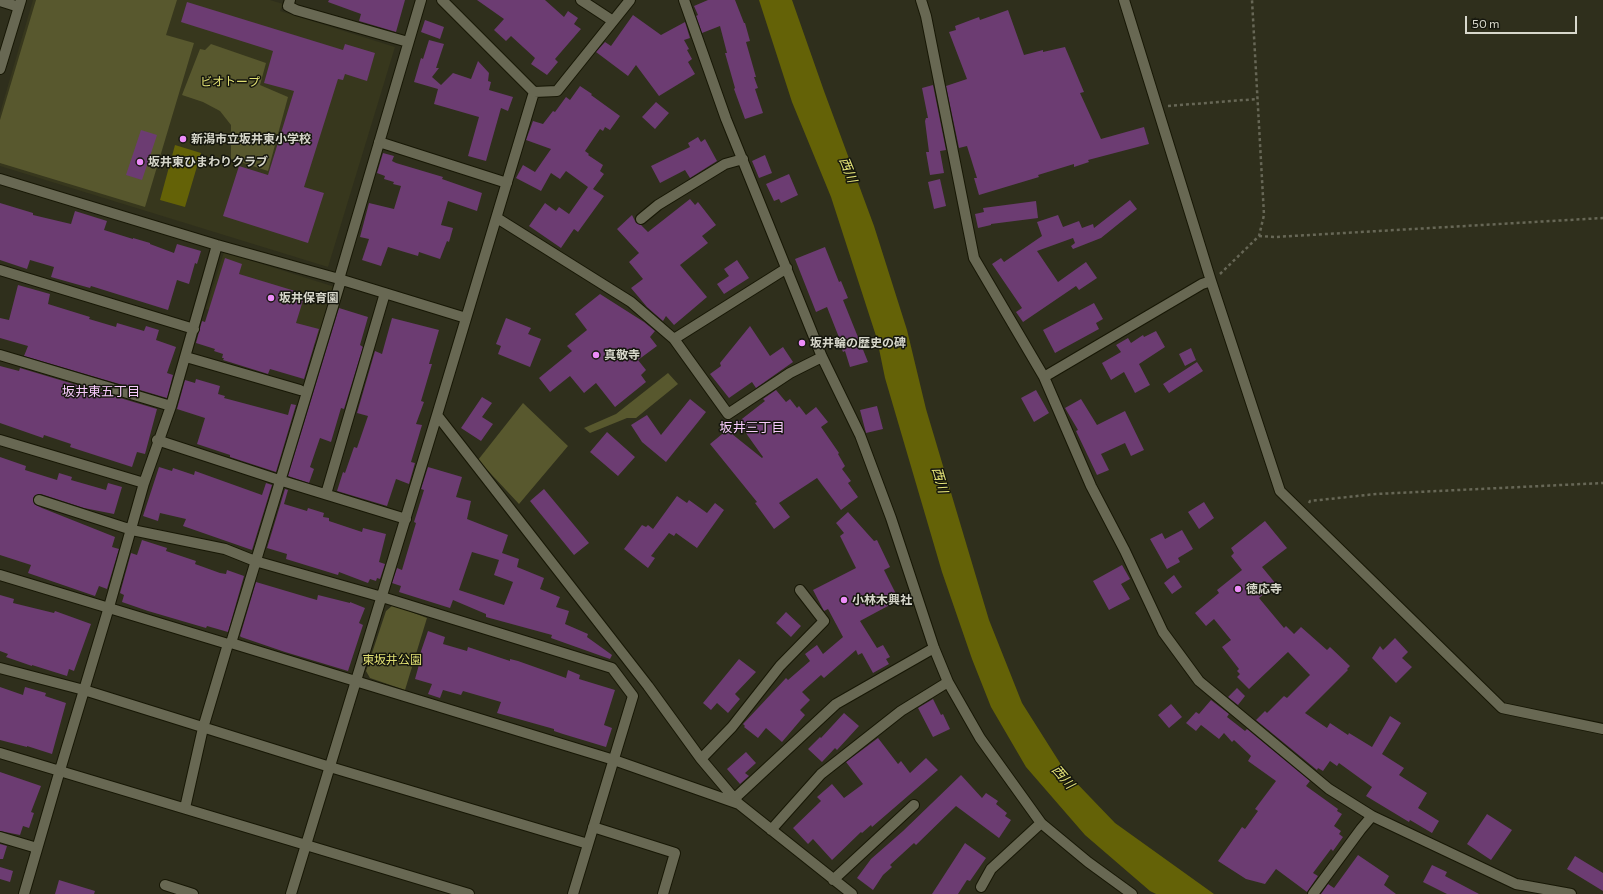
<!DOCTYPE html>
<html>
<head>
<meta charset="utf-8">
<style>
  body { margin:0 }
  #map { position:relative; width:1603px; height:894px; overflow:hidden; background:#2f2f1c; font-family:Commissioner,sans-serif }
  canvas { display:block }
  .scale { position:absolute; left:1465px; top:16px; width:112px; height:18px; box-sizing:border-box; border:2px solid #d7d7cb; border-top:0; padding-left:5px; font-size:12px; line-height:14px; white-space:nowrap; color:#d7d7cb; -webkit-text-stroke:3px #16170e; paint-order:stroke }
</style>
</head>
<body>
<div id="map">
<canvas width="1603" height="894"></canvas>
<div class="scale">50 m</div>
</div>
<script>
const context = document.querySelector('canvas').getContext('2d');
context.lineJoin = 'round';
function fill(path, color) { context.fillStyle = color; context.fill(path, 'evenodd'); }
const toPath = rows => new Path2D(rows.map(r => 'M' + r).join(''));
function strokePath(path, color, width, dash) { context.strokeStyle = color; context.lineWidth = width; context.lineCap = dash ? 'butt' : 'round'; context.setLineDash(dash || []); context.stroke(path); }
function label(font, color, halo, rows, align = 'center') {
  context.font = font + ' Commissioner,"Noto Sans JP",sans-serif'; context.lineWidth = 3; context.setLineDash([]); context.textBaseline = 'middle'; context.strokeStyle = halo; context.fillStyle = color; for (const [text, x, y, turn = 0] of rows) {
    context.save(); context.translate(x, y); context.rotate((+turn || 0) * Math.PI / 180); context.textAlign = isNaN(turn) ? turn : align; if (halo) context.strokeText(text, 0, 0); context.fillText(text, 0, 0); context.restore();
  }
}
const built = toPath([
  [33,0,270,0,283,4,280,11,395,47,328,267,0,166,0,113],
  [224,252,335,287,317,344,206,309]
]);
const green = toPath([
  [36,0,177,0,166,35,194,43,145,207,0,163,0,120],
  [211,44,266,63,260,85,288,97,268,171,231,159,231,125,220,111,203,102,182,95,200,49,205,50],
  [668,373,678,384,636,418,627,418,590,433,584,428,616,414],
  [523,403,568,446,519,504,478,460],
  [393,605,427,618,405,690,370,678,366,671,386,611]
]);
const water = toPath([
  [759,0,792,0,824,91,874,226,907,330,926,409,989,620,1022,703,1065,771,1115,823,1214,894,1156,894,1150,891,1085,835,1026,767,991,707,972,659,942,572,885,378,877,339,831,197,792,102],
  [175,145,201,153,185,207,160,200]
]);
const building = toPath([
  [329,0,405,0,396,32,359,21,361,14,328,2],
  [477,0,545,0,564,17,568,11,578,18,574,24,581,29,555,59,558,62,547,75,531,64,535,58,511,36,506,41,494,30,504,19],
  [708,0,735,0,744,23,745,23,750,41,746,42,756,77,754,77,758,88,755,89,763,113,745,119,734,89,735,88,725,53,727,53,720,26,702,33,696,16,698,15,694,6],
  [187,2,343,50,345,44,375,53,367,81,345,74,343,80,338,79,304,187,324,193,308,243,223,216,239,166,268,175,294,91,264,83,273,51,181,22],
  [1008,10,1024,55,1043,50,1043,52,1065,47,1084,92,1080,93,1101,139,1144,127,1149,144,1088,160,1089,162,1074,167,1074,164,1038,175,1039,177,979,195,974,178,977,178,967,146,959,148,946,86,967,79,949,32,956,30,955,26,979,17,980,20],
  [633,15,661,35,685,22,690,38,684,40,689,49,687,50,692,59,688,62,695,74,659,96,636,65,628,76,596,52,605,42,611,46],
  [425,20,444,27,440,39,421,32],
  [429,40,444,44,436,68,439,68,432,77,441,85,453,73,471,79,478,61,489,73,488,81,491,82,489,90,513,97,508,111,501,108,486,161,468,156,479,117,434,104,438,89,414,82,421,58,423,59],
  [933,85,946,150,940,151,944,173,930,175,926,152,929,152,925,121,926,118,928,118,922,88],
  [580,86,592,94,591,95,620,116,610,130,605,127,603,131,600,129,585,151,589,154,588,155,603,165,600,171,604,174,593,189,604,196,578,232,574,229,561,248,529,226,545,203,556,211,559,207,569,214,588,187,566,171,560,179,551,173,541,191,516,178,523,165,535,172,551,149,526,140,533,121,543,124,553,111,555,112,566,97,570,100],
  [656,102,669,113,655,129,642,117],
  [141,130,157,135,142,180,126,175],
  [698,137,701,142,705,139,717,161,690,178,685,170,660,183,651,166,690,147,688,143],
  [383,153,394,156,392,161,396,163,443,177,442,179,482,193,477,211,448,201,441,225,453,228,449,242,447,241,440,259,419,252,418,256,388,247,381,266,362,260,369,239,360,237,369,203,394,209,401,186,393,184,394,182,384,179,385,176,377,173],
  [765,155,772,173,759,178,752,161],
  [789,174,798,195,781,203,779,199,774,201,766,184],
  [940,179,946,206,934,209,928,182],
  [690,199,695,205,698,202,716,225,702,236,708,243,680,265,707,297,674,325,666,316,663,321,647,307,631,288,643,279,629,262,639,253,617,229,632,215,636,223,641,225,648,232],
  [1130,200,1137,209,1101,238,1073,249,1071,246,1075,243,1073,238,1037,251,1058,282,1086,262,1097,278,1079,290,1076,286,1023,322,1016,312,1022,308,992,264,1001,258,1004,262,1042,236,1037,222,1058,215,1063,227,1079,221,1082,228,1093,224,1094,228],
  [1036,201,1038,218,991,224,991,225,978,228,975,214,984,212,983,208],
  [0,203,33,213,33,215,71,224,75,211,107,221,104,230,133,239,133,238,150,243,150,244,174,253,177,244,201,251,197,264,195,263,189,284,177,280,168,310,91,286,90,288,51,277,54,267,30,260,27,269,0,260],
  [825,247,839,282,841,281,848,298,843,300,868,362,850,367,845,351,843,352,838,340,840,340,827,307,816,312,795,259],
  [225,258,242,264,239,274,305,294,296,323,319,329,304,379,270,369,268,374,223,360,224,358,222,358,223,354,214,351,215,349,196,343,202,321,205,322],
  [737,260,749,278,724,294,717,284,729,276,724,269],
  [18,285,50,294,48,304,90,317,89,319,116,327,117,323,144,331,146,326,159,330,156,340,176,347,167,373,173,375,167,398,24,356,28,346,0,338,0,318,9,320],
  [600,294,644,322,655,331,650,337,657,346,638,360,646,370,641,375,646,382,615,407,596,383,584,393,570,376,550,392,539,378,572,351,567,346,587,330,575,314],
  [1094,303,1103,319,1096,323,1099,329,1055,353,1043,330],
  [339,308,368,317,360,345,363,347,344,409,341,408,331,442,320,438,310,467,314,469,309,483,288,476],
  [392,318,439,330,429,364,432,364,421,401,424,402,416,424,422,425,411,462,415,463,409,484,396,479,387,506,337,491,343,472,345,473,354,447,357,448,368,416,357,413,375,351,382,354],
  [506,318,531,328,528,334,541,339,530,367,498,354,501,346,496,344],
  [750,326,770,356,783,347,793,362,756,388,752,382,729,398,710,374,721,366,720,363],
  [1156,331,1165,347,1139,364,1150,385,1135,393,1124,372,1111,380,1102,363,1121,352,1116,345,1128,338,1131,343,1143,335,1144,337],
  [1191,348,1196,360,1185,366,1179,354],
  [1197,362,1203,371,1169,393,1163,384],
  [0,366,19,371,20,368,157,409,145,454,137,452,132,467,70,447,71,444,44,435,43,438,0,423],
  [196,379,220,386,218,394,225,396,224,398,288,415,291,404,296,405,276,472,230,457,230,455,197,444,205,418,177,409,185,380,195,383],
  [776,390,786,402,790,399,797,408,799,406,806,415,816,407,828,422,821,427,839,453,838,454,845,466,842,469,851,481,848,483,858,497,841,510,817,478,779,503,790,517,774,529,755,503,757,502,710,444,727,430,762,458,763,457,738,422,765,401,763,399],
  [1036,390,1049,413,1034,422,1021,398],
  [482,397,492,403,482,417,493,424,481,441,461,428],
  [690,399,706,412,666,462,642,442,631,425,647,415,661,435],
  [1081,399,1097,425,1125,411,1144,450,1131,456,1125,443,1101,454,1109,470,1097,475,1076,431,1078,430,1065,408],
  [877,406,883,429,866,433,860,410],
  [607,432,635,457,618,476,590,452],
  [0,457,26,466,25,470,57,480,59,473,72,477,71,480,106,490,108,483,122,487,114,514,84,508,41,494,35,495,33,498,34,504,42,508,115,537,112,547,119,549,107,589,99,586,95,596,28,573,31,565,0,555],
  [159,467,172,471,173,468,194,475,195,471,262,495,266,483,272,485,252,550,183,526,186,519,160,513,158,521,143,516],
  [428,467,462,477,456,497,471,501,467,519,508,535,502,553,519,559,517,567,544,578,540,589,560,597,556,607,569,611,565,624,588,634,587,637,612,655,610,659,551,638,552,635,486,617,486,614,453,600,450,608,399,592,401,586,392,583,397,568,402,570,416,523,414,522,424,490,421,489],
  [472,552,499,560,494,575,513,582,504,605,459,590],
  [285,489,288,490,284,504,307,511,308,508,324,513,323,517,329,518,329,521,362,532,363,528,386,534,379,562,385,564,380,579,377,578,376,581,370,579,368,583,339,572,338,575,286,559,287,554,267,548],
  [544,489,589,543,574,555,530,501],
  [677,496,687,503,689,500,707,513,715,503,724,510,697,548,676,533,674,536,669,533,651,556,655,558,648,568,624,549,642,525,646,527,648,525,653,529],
  [1204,502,1214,518,1199,529,1188,512],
  [848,512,874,541,877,540,890,567,884,570,899,600,860,621,877,648,883,645,890,657,886,659,889,664,873,673,862,653,858,655,856,650,824,678,821,675,802,692,810,700,800,710,805,715,782,742,766,728,758,738,744,727,745,726,743,724,786,678,788,680,810,661,805,654,817,645,823,654,843,637,828,609,824,611,813,590,856,568,840,536,844,533,836,523],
  [1265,521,1287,548,1262,567,1276,584,1259,598,1284,628,1286,626,1294,634,1301,627,1327,650,1330,647,1350,666,1347,669,1348,670,1305,713,1327,728,1330,723,1348,735,1349,733,1372,747,1390,716,1401,723,1382,754,1404,768,1399,775,1427,793,1418,808,1439,821,1432,833,1410,820,1409,822,1366,796,1372,787,1339,763,1337,766,1330,761,1323,771,1318,768,1317,770,1256,720,1265,711,1267,713,1284,696,1287,698,1310,675,1288,652,1249,689,1237,677,1240,674,1237,671,1239,669,1222,647,1231,640,1214,619,1206,626,1195,613,1219,593,1217,590,1242,570,1231,556,1234,553,1231,548],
  [1182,530,1193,549,1178,558,1180,562,1167,569,1150,539,1162,533,1165,539],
  [142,540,167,548,166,551,196,561,195,564,220,573,226,574,227,570,244,576,228,632,207,626,206,628,148,611,122,602,124,595,120,593,131,553,137,555],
  [1122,565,1130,579,1121,584,1130,599,1109,610,1093,581],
  [1174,575,1182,587,1172,594,1164,583],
  [256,582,310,598,317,600,318,595,350,603,350,602,365,608,359,623,363,625,348,671,285,652,241,637,240,636],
  [0,595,14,599,13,603,54,613,55,611,91,624,74,671,69,669,67,676,32,665,32,666,6,657,8,654,0,651],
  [786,612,801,626,791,637,776,623],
  [428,631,445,637,443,644,467,651,468,647,510,661,510,659,518,661,566,678,568,670,580,675,579,679,615,690,604,725,612,728,606,747,563,734,554,731,554,729,497,713,501,702,463,691,461,695,443,690,440,698,428,694,432,684,415,679,422,654,420,654],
  [1395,638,1408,652,1402,658,1412,667,1396,683,1372,658,1380,646,1383,650],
  [739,659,756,672,735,694,740,699,728,713,717,703,711,710,703,703],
  [0,687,23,695,25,687,46,693,45,696,66,703,52,754,27,746,27,747,0,740],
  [1237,688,1245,696,1238,705,1228,697],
  [933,699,941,715,943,714,950,729,933,737,918,708],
  [1211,700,1229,714,1227,717,1245,731,1247,729,1310,781,1306,786,1338,809,1337,811,1342,814,1334,826,1341,831,1339,834,1343,837,1333,851,1331,849,1313,873,1318,876,1307,892,1276,869,1265,884,1246,879,1218,861,1242,827,1245,829,1258,811,1255,809,1276,781,1248,761,1251,756,1234,740,1232,742,1224,733,1219,739,1201,725,1196,731,1186,723,1196,712,1199,714],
  [1171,704,1182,717,1169,728,1158,715],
  [844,713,859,726,837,750,835,748,822,762,808,749,820,737,821,738],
  [878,738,898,764,901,761,910,773,926,758,938,770,872,827,871,825,862,833,861,832,832,860,813,839,808,844,793,828,821,801,817,797,832,784,844,798,863,784,846,762],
  [746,752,756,763,745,773,749,776,740,784,727,769],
  [0,772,41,786,31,812,34,813,29,828,23,826,20,835,0,831],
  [961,775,982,798,986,793,998,801,996,804,1007,813,1005,816,1011,820,999,838,956,806,916,845,914,843,890,865,892,867,883,875,873,890,857,878,871,859,903,831],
  [1487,814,1512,830,1491,860,1467,844],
  [965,843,986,858,970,881,967,880,958,894,932,894],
  [0,844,7,846,3,859,0,859],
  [1358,855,1389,876,1384,885,1396,894,1321,894,1328,884,1334,888],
  [1575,856,1603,873,1603,891,1567,869],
  [1432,865,1447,872,1445,876,1479,894,1447,894,1423,882],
  [0,867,13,871,10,882,0,879],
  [59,880,95,891,94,894,55,894]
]);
const path = toPath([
  [1168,106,1257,99],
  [1259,236,1275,237,1603,218],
  [1220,274,1259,236,1264,215,1252,0],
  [1309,503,1310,501,1376,494,1603,483]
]);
const street = toPath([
  [290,0,288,6,296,10,408,42],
  [442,0,534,92,437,415,648,686,701,759,739,804,852,894],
  [581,0,613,21],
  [684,0,726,119,822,357,860,435,891,518,934,648,948,682,980,738,1041,823,1088,862,1132,894],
  [921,0,926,16,974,258,1044,377,1091,486,1125,551,1163,632,1199,681,1329,789,1372,816,1516,884,1571,894],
  [1124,0,1211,281,1280,491,1502,708,1603,729],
  [0,1,19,7],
  [0,69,21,0],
  [534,92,557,91,630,0],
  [379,142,507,183],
  [0,179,217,245,339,279,466,318],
  [497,218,631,302,674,339,728,414,790,373,822,357],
  [641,219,658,205,725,164,743,159],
  [0,270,194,329],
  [339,279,421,0],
  [674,339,787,268],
  [0,355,171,406],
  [186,357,300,390],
  [1044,377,1202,284,1211,281],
  [0,440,144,483],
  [157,440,279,480,406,519],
  [326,494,385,293],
  [39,500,132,530,225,549,255,561,382,597,612,668,633,696,573,894],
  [0,575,228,644,231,643,614,760,739,804],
  [231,643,341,280],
  [0,668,84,690,330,767,588,844],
  [0,753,469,894],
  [701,759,732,727,780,666,824,621,800,590],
  [735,798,836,704,934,648],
  [185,808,203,728,228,644],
  [593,827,675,853,663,894],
  [771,830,821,774,901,711,948,682],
  [0,837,37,848],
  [833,880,914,805],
  [165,885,193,894],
  [981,887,991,869,1041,823],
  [24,894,60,770,109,607,144,483,171,406,217,245],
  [291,894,437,415],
  [1313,894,1361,829,1372,816]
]);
const markers = [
  [183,139,4,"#ed8cf9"],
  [140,162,4,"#ed8cf9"],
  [271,298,4,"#ed8cf9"],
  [802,343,4,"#ed8cf9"],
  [596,355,4,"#ed8cf9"],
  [1238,589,4,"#ed8cf9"],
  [844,600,4,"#ed8cf9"]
];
const parkNames = [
  ["ビオトープ",230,82],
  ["東坂井公園",392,660]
];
const poiNames = [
  ["新潟市立坂井東小学校",191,139],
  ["坂井東ひまわりクラブ",148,162],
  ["坂井保育園",279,298],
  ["坂井輪の歴史の碑",810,343],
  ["真敬寺",604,355],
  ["徳応寺",1246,589],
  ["小林木興社",852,600]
];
const waterNames = [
  ["西川",848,170,68],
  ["西川",940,480,74],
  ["西川",1063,777,49]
];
const neighbourhoodNames = [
  ["坂井東五丁目",101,392],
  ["坂井三丁目",752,428]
];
fill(built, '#37371d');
fill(green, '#58582e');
fill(water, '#646207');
fill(building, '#6c3c72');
strokePath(street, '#171705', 12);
strokePath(path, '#676756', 2.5, [3, 3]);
strokePath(street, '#686853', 10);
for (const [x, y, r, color] of markers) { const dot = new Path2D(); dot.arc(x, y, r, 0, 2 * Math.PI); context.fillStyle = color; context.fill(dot); strokePath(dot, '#16170e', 1.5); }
label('12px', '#e0df72', '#16170e', parkNames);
label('bold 12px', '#d7d7cb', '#16170e', poiNames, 'left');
label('italic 13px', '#e4e377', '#16170e', waterNames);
label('13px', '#f6cafb', '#16170e', neighbourhoodNames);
</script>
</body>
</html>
